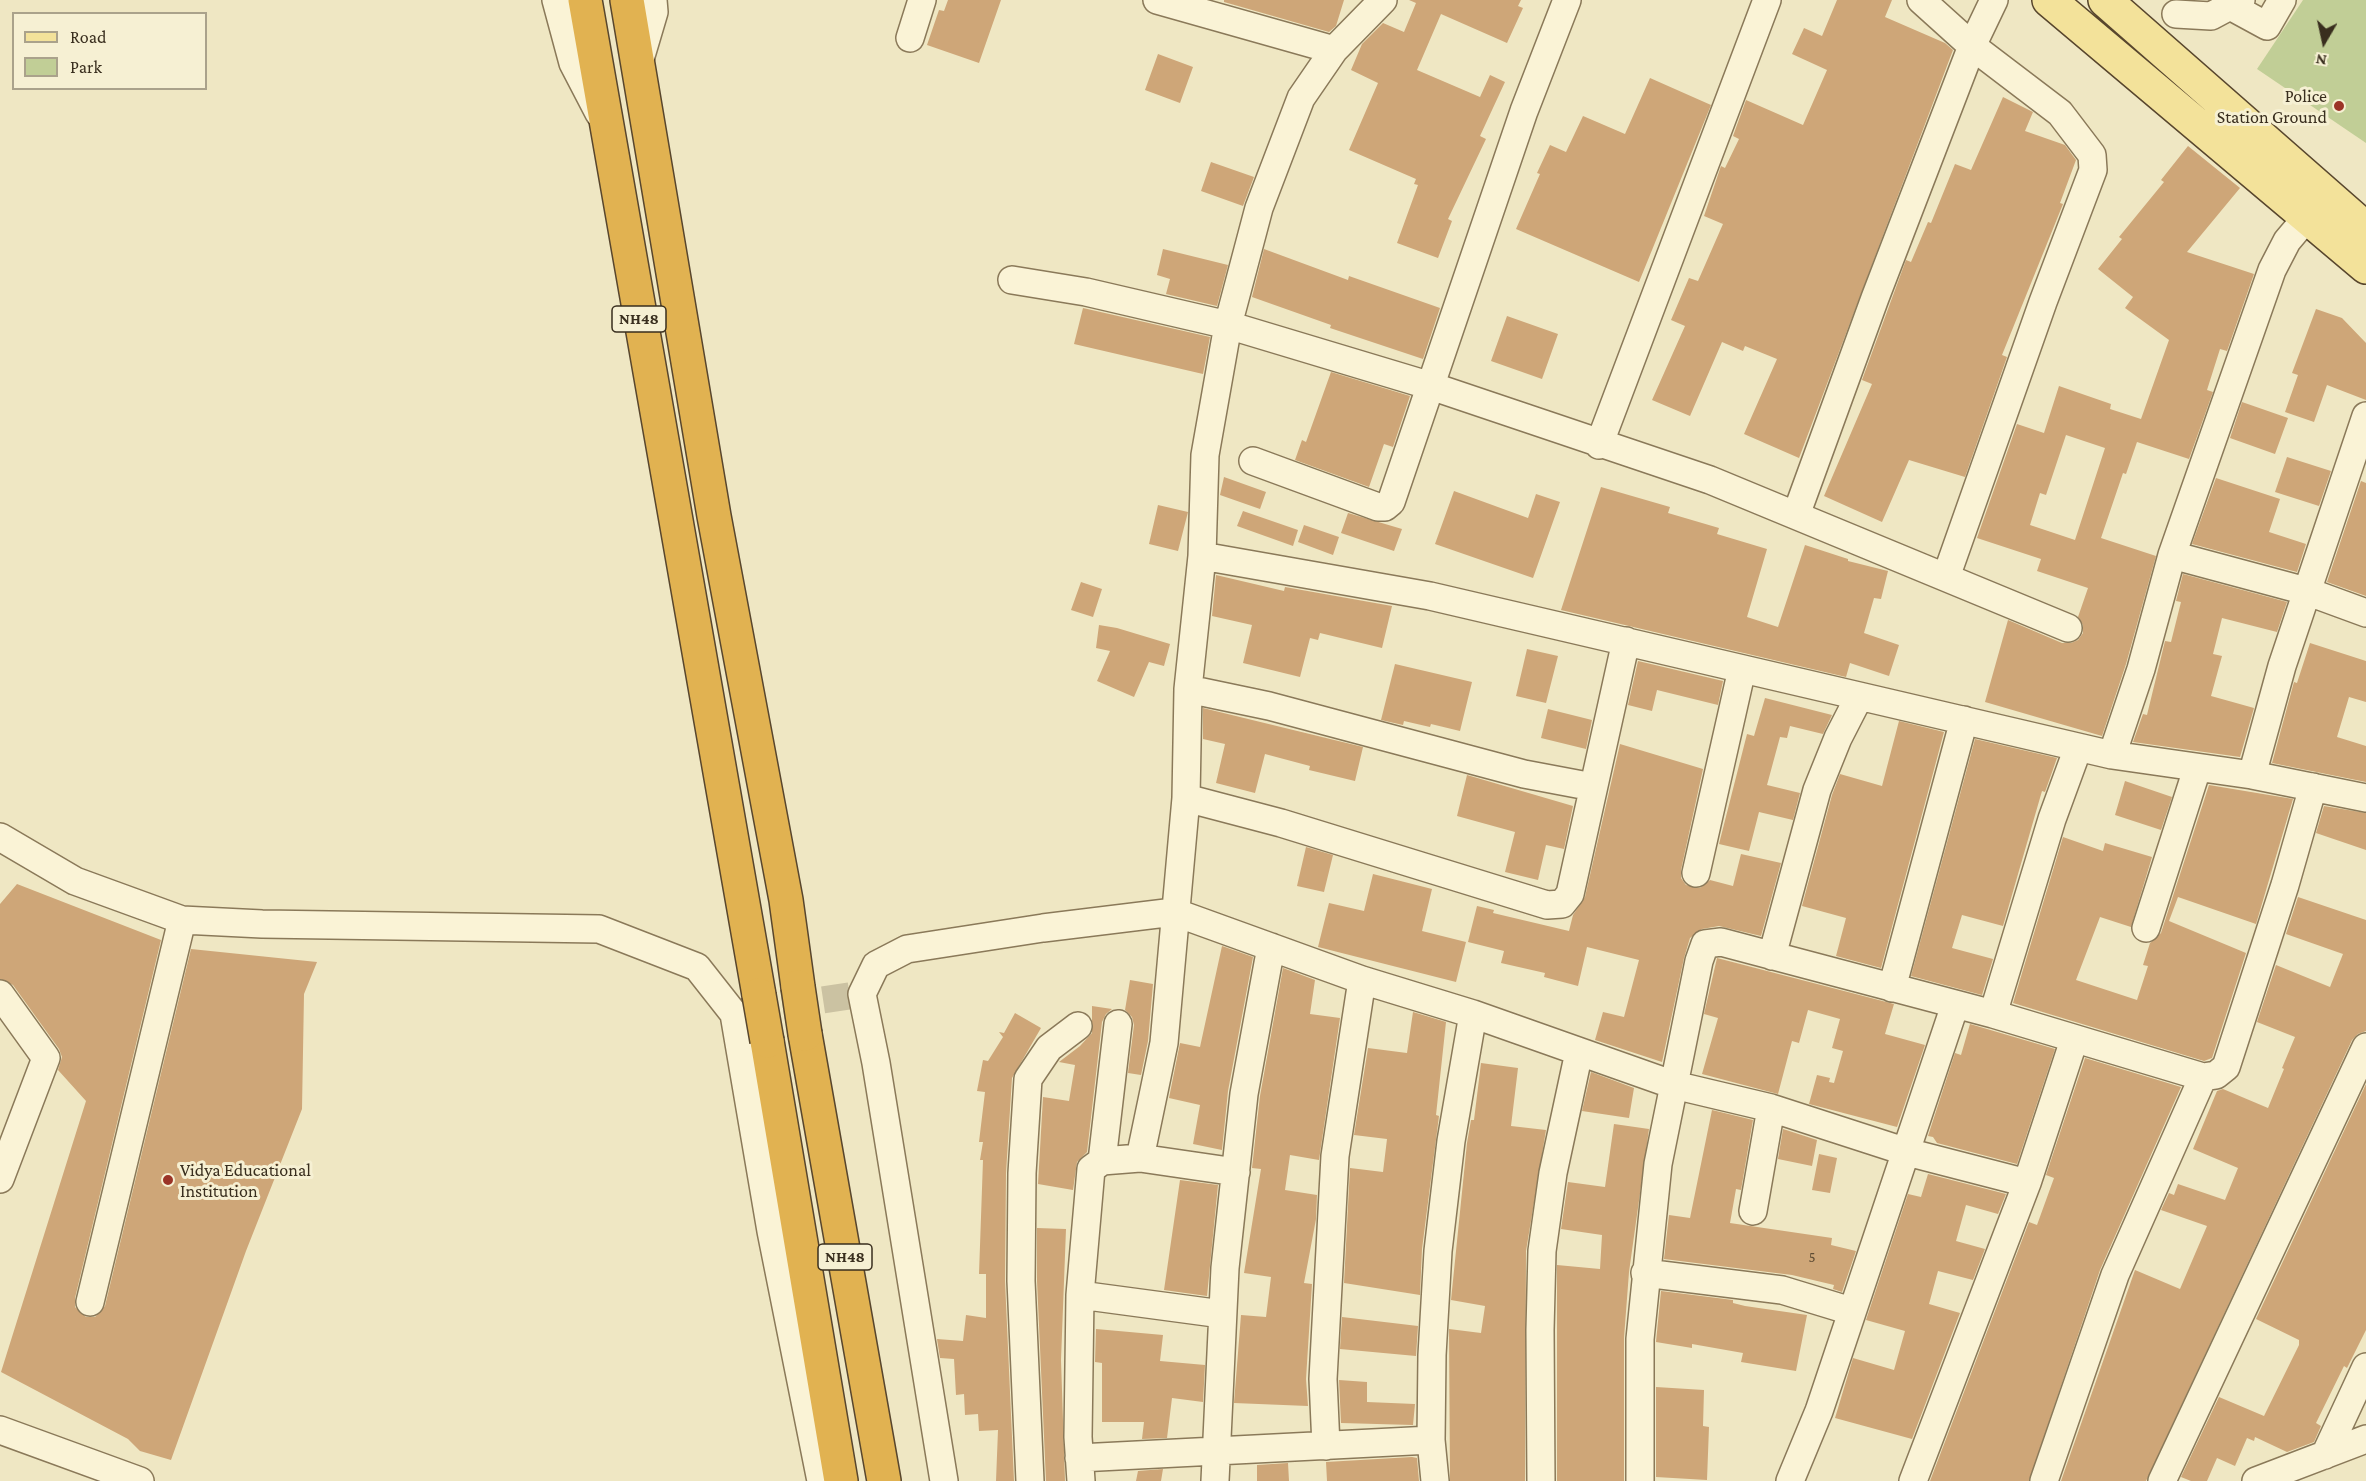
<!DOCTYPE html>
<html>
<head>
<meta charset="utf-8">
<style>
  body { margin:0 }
  #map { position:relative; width:2366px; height:1481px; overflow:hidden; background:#efe7c3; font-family:"Crimson Pro",serif }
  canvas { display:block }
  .legend { position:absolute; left:12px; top:12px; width:195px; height:78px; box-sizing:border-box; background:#f6f0d3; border:2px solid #aaa28b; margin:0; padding:8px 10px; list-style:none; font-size:18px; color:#392e1e }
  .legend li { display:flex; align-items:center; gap:12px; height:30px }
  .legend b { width:30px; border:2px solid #aaa28b }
  .north { position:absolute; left:2294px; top:12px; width:60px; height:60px; -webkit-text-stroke:4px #f6f0d3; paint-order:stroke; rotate:189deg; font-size:16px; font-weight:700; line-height:24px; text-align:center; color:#392e1e }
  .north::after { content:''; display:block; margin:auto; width:21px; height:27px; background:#392e1e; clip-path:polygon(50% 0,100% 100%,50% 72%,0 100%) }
</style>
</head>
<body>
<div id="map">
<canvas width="2366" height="1481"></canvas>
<ul class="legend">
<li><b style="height:8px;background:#f3e29a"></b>Road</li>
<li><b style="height:16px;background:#c1ce96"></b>Park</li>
</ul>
<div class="north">N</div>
</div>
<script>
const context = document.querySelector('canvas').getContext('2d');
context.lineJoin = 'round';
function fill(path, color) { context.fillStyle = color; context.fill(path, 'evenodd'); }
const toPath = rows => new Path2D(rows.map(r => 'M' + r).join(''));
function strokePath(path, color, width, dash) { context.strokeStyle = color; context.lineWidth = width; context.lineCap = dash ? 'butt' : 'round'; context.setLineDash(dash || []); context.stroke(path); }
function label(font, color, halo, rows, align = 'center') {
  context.font = font + ' "Crimson Pro",serif'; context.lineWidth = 6; context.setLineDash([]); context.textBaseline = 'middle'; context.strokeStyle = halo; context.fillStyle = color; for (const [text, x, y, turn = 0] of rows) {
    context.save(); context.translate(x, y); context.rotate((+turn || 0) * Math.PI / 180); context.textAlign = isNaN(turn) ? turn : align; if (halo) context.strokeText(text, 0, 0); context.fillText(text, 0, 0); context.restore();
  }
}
const green = toPath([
  [2303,0,2366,0,2366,143,2257,69]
]);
const building = toPath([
  [948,0,1001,0,979,63,927,45,939,10,944,11],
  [1224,0,1344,0,1336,26,1329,32,1224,2],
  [1409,0,1521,0,1518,6,1523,8,1507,43,1441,14,1417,70,1480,97,1490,75,1505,82,1480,136,1486,139,1448,219,1452,221,1438,258,1397,243,1418,185,1414,184,1416,179,1349,150,1378,83,1351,70,1362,44,1383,23,1404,32,1416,3],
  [1837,0,1892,0,1885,17,1945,43,1953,50,1799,458,1744,434,1777,359,1745,346,1743,351,1722,342,1690,416,1652,400,1685,326,1671,320,1689,278,1698,281,1723,224,1704,216,1721,166,1725,168,1739,139,1733,136,1746,100,1803,125,1827,70,1792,54,1804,28,1822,36],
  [1158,54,1193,67,1180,103,1145,90],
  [1650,78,1711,105,1639,282,1516,229,1540,174,1537,173,1550,145,1566,152,1583,116,1625,134],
  [2003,97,2033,112,2025,131,2065,145,2076,160,2060,203,2063,204,2002,355,2007,357,1965,477,1909,460,1882,522,1824,496,1872,384,1862,380,1906,260,1911,262,1928,222,1931,223,1955,164,1971,170],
  [2188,146,2240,188,2187,252,2254,274,2227,351,2220,349,2207,390,2213,392,2189,459,2137,442,2126,474,2123,473,2101,538,2156,556,2126,664,2102,736,1985,702,2008,620,2062,643,2071,643,2078,640,2083,633,2083,625,2078,617,2088,588,2037,571,2041,559,1977,538,2017,424,2044,433,2059,386,2111,404,2110,409,2141,419,2169,340,2125,308,2133,297,2098,269,2122,239,2119,237,2164,182,2161,180],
  [2066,435,2105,448,2075,540,2030,525,2040,493,2046,495],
  [1211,162,1254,177,1243,206,1201,191],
  [1163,249,1228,265,1217,306,1166,294,1170,279,1157,275],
  [1264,249,1348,280,1349,276,1440,308,1423,359,1330,328,1331,325,1252,297],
  [1083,308,1210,337,1203,374,1074,344],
  [2316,309,2342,318,2366,343,2366,400,2327,385,2314,422,2285,412,2298,375,2292,373],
  [1507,316,1558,334,1542,379,1491,361],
  [1331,372,1410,396,1393,447,1384,444,1369,487,1295,460,1302,440,1306,442],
  [2242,402,2288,418,2275,454,2230,438],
  [2287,457,2331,471,2319,506,2275,492],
  [1224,477,1266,492,1260,509,1220,495],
  [2216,478,2280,499,2269,532,2306,544,2297,572,2192,544],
  [2361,481,2366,483,2366,596,2327,582],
  [1601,487,1670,507,1668,513,1719,528,1717,534,1767,549,1747,617,1778,627,1805,545,1848,559,1848,561,1888,571,1881,599,1874,598,1864,633,1899,645,1889,676,1850,663,1846,677,1561,610],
  [1454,491,1528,518,1536,494,1560,502,1533,578,1435,544],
  [1158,505,1188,512,1178,551,1149,544],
  [1243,511,1298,530,1293,546,1237,526],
  [1348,513,1402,529,1394,551,1341,533],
  [1304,525,1339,537,1333,555,1298,542],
  [2183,574,2287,602,2277,632,2222,618,2213,654,2222,656,2211,696,2254,708,2240,757,2133,742,2143,714,2147,715,2165,641,2171,642,2181,602,2176,601],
  [1216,575,1284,591,1285,587,1392,606,1382,648,1320,633,1318,640,1310,638,1300,677,1243,663,1252,625,1212,616],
  [1081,582,1102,589,1093,617,1071,610],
  [1099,625,1117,628,1170,644,1164,666,1149,662,1134,697,1097,681,1110,651,1096,648],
  [2310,643,2366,661,2366,702,2349,697,2337,737,2366,746,2366,782,2272,763,2294,682,2297,683],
  [1527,649,1558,656,1546,703,1516,696],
  [1638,661,1723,681,1718,705,1657,690,1652,711,1628,705],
  [1395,664,1472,682,1460,731,1431,724,1430,727,1404,721,1403,725,1381,720],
  [1765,698,1832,715,1823,734,1790,726,1787,738,1780,737,1767,785,1800,793,1793,820,1759,812,1749,851,1719,844,1747,734,1754,736],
  [1203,708,1363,747,1355,781,1309,770,1310,766,1265,754,1255,793,1216,783,1225,744,1203,739],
  [1548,709,1592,720,1586,749,1541,738],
  [1899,721,1944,732,1881,968,1836,956,1846,918,1802,906,1832,795,1840,774,1882,786],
  [1975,739,2057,758,2045,792,2042,791,2003,926,1962,915,1952,948,1993,959,1982,995,1911,976],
  [1620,744,1703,769,1681,870,1681,878,1686,885,1700,888,1710,880,1733,886,1741,854,1781,863,1761,936,1719,926,1702,929,1690,938,1684,958,1662,1062,1595,1040,1603,1012,1624,1017,1639,960,1587,947,1578,986,1544,977,1545,973,1501,963,1504,951,1468,942,1477,906,1494,910,1493,913,1569,931,1573,915,1585,897],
  [1467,775,1573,806,1564,849,1546,845,1538,880,1505,872,1515,832,1457,816],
  [2125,781,2172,797,2161,830,2115,815],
  [2209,785,2293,799,2256,924,2178,897,2169,921,2246,953,2212,1058,2204,1061,2013,1003,2063,837,2103,851,2105,843,2152,857,2131,927,2100,917,2076,980,2137,1000,2148,966,2143,965,2150,943,2161,933],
  [2324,806,2366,813,2366,850,2316,833],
  [1306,847,1333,855,1324,892,1297,886],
  [1373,874,1432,889,1422,931,1466,942,1456,982,1318,947,1329,903,1364,911],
  [17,884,161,940,75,1298,75,1307,86,1317,95,1317,105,1306,191,949,317,962,304,994,302,1109,246,1251,171,1460,140,1451,128,1439,1,1372,86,1101,58,1070,62,1057,59,1049,13,985,0,979,0,904],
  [2298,897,2366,920,2366,1031,2358,1034,2352,1040,2146,1481,2061,1481,2135,1270,2180,1289,2207,1226,2161,1210,2169,1193,2174,1195,2178,1184,2225,1200,2238,1168,2193,1149,2217,1091,2223,1089,2268,1108,2284,1069,2282,1068,2295,1037,2257,1022,2276,965,2330,987,2343,954,2286,934],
  [1222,946,1253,957,1228,1091,1222,1150,1193,1144,1200,1105,1169,1098,1180,1043,1200,1047],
  [1717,958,1894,1004,1885,1034,1925,1045,1897,1127,1809,1104,1817,1075,1830,1078,1829,1082,1834,1083,1843,1051,1832,1048,1840,1019,1808,1010,1799,1043,1792,1041,1778,1094,1702,1074,1718,1018,1704,1014],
  [1283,968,1315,980,1310,1014,1340,1018,1319,1160,1290,1155,1285,1190,1317,1195,1316,1219,1304,1283,1312,1284,1306,1379,1308,1406,1234,1403,1241,1315,1266,1317,1271,1277,1244,1273,1261,1169,1252,1168,1260,1096],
  [1130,980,1153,984,1148,1041,1141,1075,1128,1073,1134,1025,1132,1017,1125,1010],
  [1092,1006,1112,1009,1106,1014,1102,1022,1087,1152,1077,1162,1073,1190,1038,1184,1043,1097,1069,1101,1075,1065,1059,1062,1080,1046,1092,1033],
  [1413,1012,1446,1022,1436,1115,1439,1116,1422,1249,1420,1295,1344,1283,1350,1168,1383,1172,1387,1139,1354,1135,1368,1048,1407,1053],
  [1015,1013,1041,1028,1012,1078,1006,1173,1005,1281,1014,1481,996,1481,998,1430,979,1431,978,1414,965,1415,964,1394,956,1395,954,1359,940,1358,937,1339,963,1341,966,1315,986,1318,986,1274,979,1274,983,1160,980,1160,983,1142,979,1142,985,1092,977,1091,983,1060,988,1061,1003,1037,999,1032,1004,1033],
  [1970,1024,2055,1049,2017,1164,1937,1143,1933,1137,1928,1136,1955,1053,1961,1055],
  [2085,1058,2181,1087,2100,1270,2029,1481,1930,1481,2029,1222,2037,1225,2054,1178,2046,1175],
  [1481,1063,1518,1068,1511,1126,1546,1130,1526,1251,1525,1481,1450,1481,1449,1329,1481,1333,1485,1306,1451,1300,1467,1143,1471,1120,1474,1120],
  [1591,1072,1634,1088,1629,1118,1582,1111],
  [2366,1084,2366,1330,2347,1368,2344,1366,2316,1423,2321,1426,2314,1442,2287,1452,2255,1437,2254,1441,2247,1438,2235,1466,2217,1458,2207,1481,2191,1481,2181,1477,2219,1397,2264,1416,2299,1345,2299,1340,2256,1319],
  [1712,1110,1753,1120,1741,1190,1736,1189,1730,1223,1832,1238,1831,1245,1856,1251,1842,1292,1833,1289,1834,1285,1792,1275,1664,1259,1669,1215,1690,1218],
  [1614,1124,1649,1129,1629,1272,1624,1338,1624,1481,1557,1481,1557,1265,1600,1269,1602,1235,1561,1229,1568,1182,1605,1187],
  [1783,1129,1817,1140,1812,1166,1778,1159],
  [1819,1154,1837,1158,1830,1193,1812,1190],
  [1928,1174,2006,1194,1998,1214,1966,1205,1956,1241,1985,1249,1973,1280,1938,1271,1929,1304,1960,1313,1912,1439,1835,1418,1853,1358,1894,1370,1905,1331,1866,1320,1908,1194,1921,1197],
  [1180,1180,1218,1185,1207,1296,1164,1290],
  [1037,1228,1066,1229,1061,1360,1065,1481,1046,1481,1037,1281],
  [1661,1291,1733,1300,1733,1303,1745,1306,1807,1315,1796,1371,1741,1362,1743,1353,1692,1344,1692,1348,1656,1342],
  [1342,1317,1418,1326,1416,1356,1340,1349],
  [1096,1329,1163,1335,1160,1361,1205,1365,1203,1402,1172,1398,1167,1438,1142,1439,1144,1422,1102,1422,1102,1363,1095,1362],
  [1339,1380,1367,1382,1367,1402,1415,1404,1413,1425,1341,1423],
  [1656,1387,1704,1390,1703,1426,1709,1427,1707,1480,1656,1477],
  [1412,1457,1417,1458,1419,1481,1327,1481,1326,1462],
  [1288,1463,1289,1481,1257,1481,1257,1465],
  [1163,1469,1161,1481,1136,1481,1138,1471]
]);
const minorTunnel = toPath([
  [742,1012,862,994]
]);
const minor = toPath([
  [556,0,573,63,599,113],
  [1157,0,1334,50],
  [1921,0,1972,46,2060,113,2092,155,2093,170,2043,302,1946,577],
  [2232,7,2267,26,2282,0],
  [2176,14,2211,16,2241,0],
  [910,38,922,0],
  [638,66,654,12,653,0],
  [1012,280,1086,292,1228,325,1431,386,1710,480,2068,628],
  [1599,445,1767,0],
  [1253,461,1378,507,1385,507,1391,502,1524,111,1567,0],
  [1796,515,1875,298,1972,46,1994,0],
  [2172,555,2306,591,2366,613],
  [1202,556,1430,596,2112,755,2252,775,2366,798],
  [1188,689,1269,706,1524,774,1593,787],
  [2112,755,2141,669,2172,555,2272,270,2287,241,2308,216],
  [2252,775,2282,666,2366,416],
  [1186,798,1281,823,1547,905,1562,904,1570,894,1626,641],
  [0,837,75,881,182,920,262,924,599,929,697,967,734,1014,771,1231,821,1481],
  [1696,873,1742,669],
  [2146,928,2197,769],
  [1772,956,1817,790,1838,738,1859,697],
  [1892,988,1964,720],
  [0,994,46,1058,0,1179],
  [1993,1014,2052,819,2078,748],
  [1140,1158,1164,1043,1186,798,1188,689,1202,556,1205,455,1228,325,1259,208,1301,98,1334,50,1383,0],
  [1102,1161,1118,1024],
  [1753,1211,1771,1108],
  [1645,1273,1782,1290,1851,1311],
  [1080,1295,1222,1314],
  [90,1302,182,920],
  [0,1430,140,1481],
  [1326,1446,1323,1379,1335,1156,1362,980],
  [2325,1455,2366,1367],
  [1079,1458,1431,1440],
  [944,1481,876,1063,862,994,876,965,907,949,1043,928,1174,912,1362,980,1473,1014,1674,1085,1771,1108,1907,1152,2027,1183],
  [1030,1481,1021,1281,1022,1173,1028,1079,1049,1048,1078,1026],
  [1081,1481,1078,1437,1080,1295,1091,1169,1102,1161,1140,1158,1236,1172],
  [1215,1481,1225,1268,1244,1094,1271,947],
  [1435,1481,1431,1440,1432,1355,1438,1251,1451,1141,1473,1014],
  [1541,1481,1540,1330,1542,1251,1553,1173,1579,1052],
  [1640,1481,1640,1339,1658,1164,1699,961,1705,944,1721,942,1993,1014,2203,1077,2216,1075,2226,1067,2285,885,2313,787],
  [1790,1481,1819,1411,1955,1005],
  [1913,1481,2027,1183,2074,1040],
  [2044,1481,2115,1275,2203,1077],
  [2162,1481,2366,1047],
  [2256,1481,2366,1439]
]);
const major = toPath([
  [2049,0,2366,267],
  [2105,0,2366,229]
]);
const highway = toPath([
  [585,0,759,995],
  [627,0,714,516,786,900,798,987],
  [805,1034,884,1481],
  [767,1041,841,1481]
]);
const highwayBridge = toPath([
  [798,987,805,1034],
  [759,995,767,1041]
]);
const markers = [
  [2339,106,6,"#9b3427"],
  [168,1180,6,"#9b3427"]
];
const numberNames = [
  ["5",1812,1257]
];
const shields = [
  [639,319,54],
  [845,1257,54]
];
const shieldNames = [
  ["NH48",639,319],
  ["NH48",845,1257]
];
const poiNames = [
  ["Police",2327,96],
  ["Station Ground",2327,117],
  ["Vidya Educational",180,1170,"left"],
  ["Institution",180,1191,"left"]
];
fill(green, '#c1ce96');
fill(building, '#cea678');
strokePath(minorTunnel, '#cbc2a2', 27, [27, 14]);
strokePath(minor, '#8a7959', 30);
strokePath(major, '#58462d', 36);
strokePath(highway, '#58462d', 36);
strokePath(minor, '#faf3d6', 27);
strokePath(major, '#f3e29a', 33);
strokePath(highway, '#e1b251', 33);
strokePath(highwayBridge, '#58462d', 36, []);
strokePath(highwayBridge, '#e1b251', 33);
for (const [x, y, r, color] of markers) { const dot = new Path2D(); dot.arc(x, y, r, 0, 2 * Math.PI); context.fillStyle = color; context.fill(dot); strokePath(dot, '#f6f0d3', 2); }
label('15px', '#5e4c34', null, numberNames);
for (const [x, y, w] of shields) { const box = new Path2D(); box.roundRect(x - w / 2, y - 13, w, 26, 4.5); context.fillStyle = '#f6f0d3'; context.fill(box); strokePath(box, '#392e1e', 1.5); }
label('bold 16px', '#392e1e', null, shieldNames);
label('18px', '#392e1e', '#f6f0d3', poiNames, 'right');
</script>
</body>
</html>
